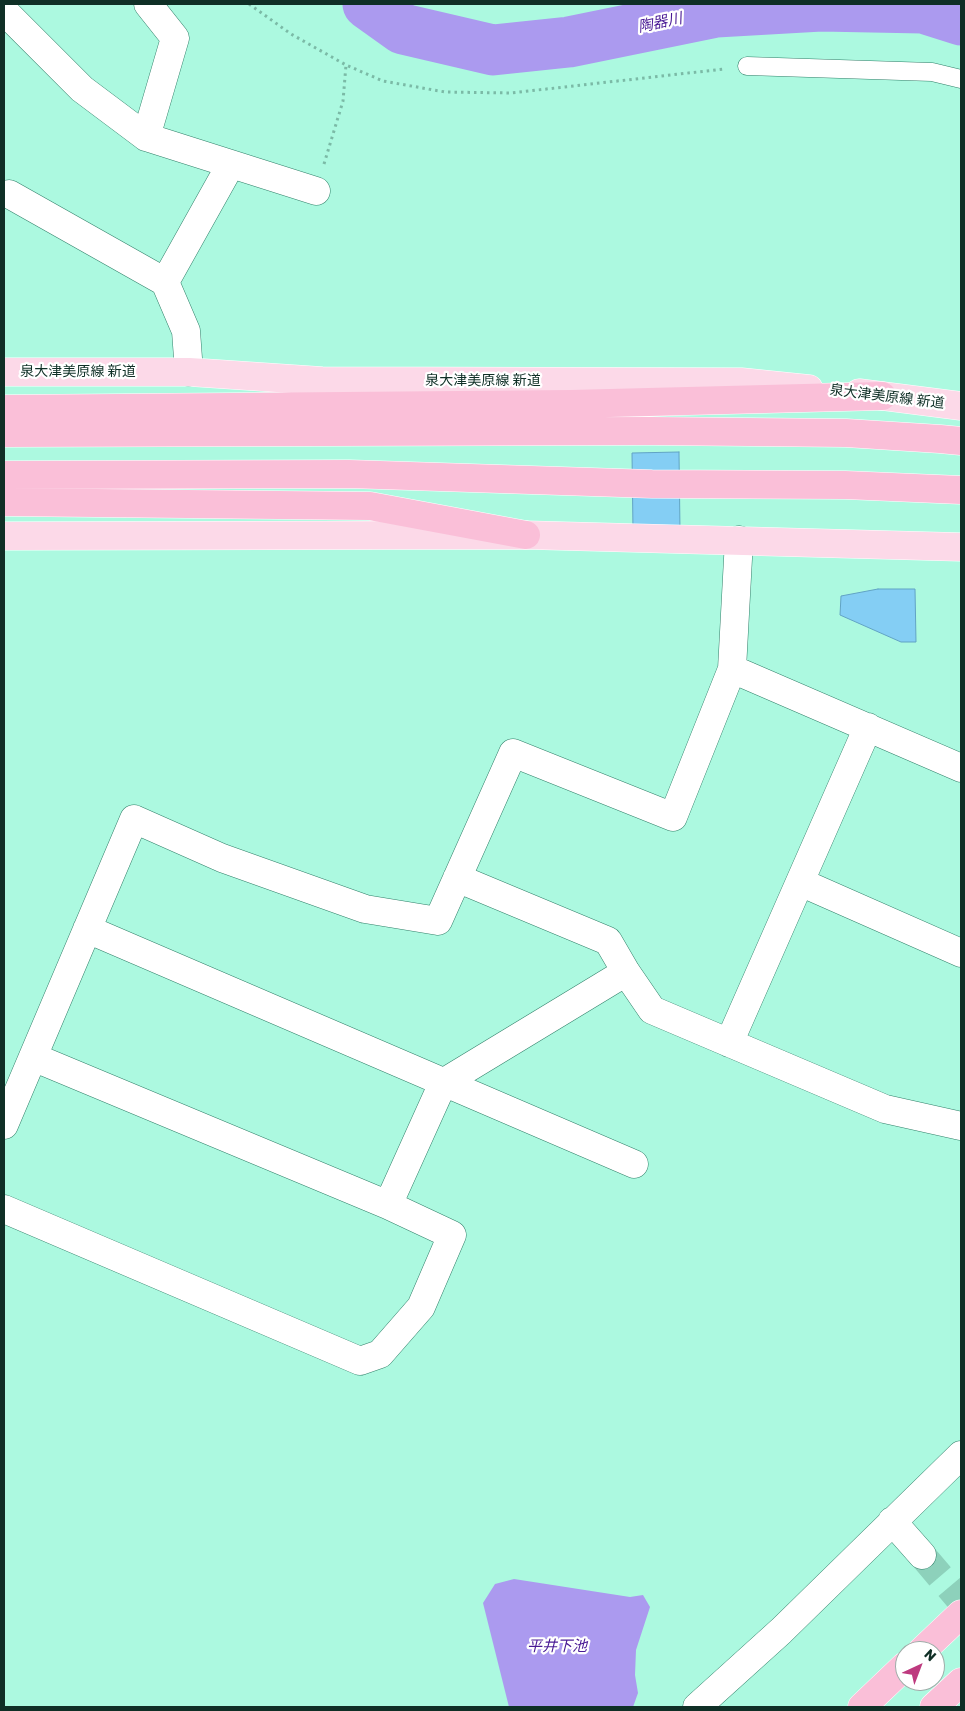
<!DOCTYPE html>
<html>
<head>
<meta charset="utf-8">
<style>
  body { margin:0 }
  #map { position:relative; width:965px; height:1711px; overflow:hidden; background:#acf9e0; font-family:Rubik,sans-serif }
  canvas { display:block }
  .frame { position:absolute; inset:0; border:5px solid #0f2f26; pointer-events:none }
  .north { position:absolute; left:895px; top:1641px; width:50px; height:50px; box-sizing:border-box; background:#fff; border:1px solid #9faca8; border-radius:50%; rotate:43deg; font-size:14px; font-weight:700; line-height:20px; text-align:center; color:#0f2f26 }
  .north::after { content:''; display:block; margin:auto; width:18px; height:22px; background:#be3a7f; clip-path:polygon(50% 0,100% 100%,50% 72%,0 100%) }
</style>
</head>
<body>
<div id="map">
<canvas width="965" height="1711"></canvas>
<div class="frame"></div>
<div class="north">N</div>
</div>
<script>
const context = document.querySelector('canvas').getContext('2d');
context.lineJoin = 'round';
function fill(path, color) { context.fillStyle = color; context.fill(path, 'evenodd'); }
const toPath = rows => new Path2D(rows.map(r => 'M' + r).join(''));
function strokePath(path, color, width, dash) { context.strokeStyle = color; context.lineWidth = width; context.lineCap = dash ? 'butt' : 'round'; context.setLineDash(dash || []); context.stroke(path); }
function label(font, color, halo, rows, align = 'center') {
  context.font = font + ' Rubik,"Noto Sans JP",sans-serif'; context.lineWidth = 4.5; context.setLineDash([]); context.textBaseline = 'middle'; context.strokeStyle = halo; context.fillStyle = color; for (const [text, x, y, turn = 0] of rows) {
    context.save(); context.translate(x, y); context.rotate((+turn || 0) * Math.PI / 180); context.textAlign = isNaN(turn) ? turn : align; if (halo) context.strokeText(text, 0, 0); context.fillText(text, 0, 0); context.restore();
  }
}
const water = toPath([
  [514,1579,630,1597,643,1595,650,1607,636,1650,635,1675,638,1693,633,1707,509,1707,483,1603,495,1584]
]);
const river = toPath([
  [368,4,403,29,493,50,569,42,716,12,821,6,923,8,961,20]
]);
const building = toPath([
  [679,452,680,531,633,531,632,453,679,452],
  [878,589,915,589,916,642,901,642,840,615,841,596,878,589]
]);
const streetTunnel = toPath([
  [922,1555,961,1601]
]);
const path = toPath([
  [249,4,291,34,346,65,383,81,445,92,511,93,724,69],
  [324,164,343,101,346,65]
]);
const lane = toPath([
  [747,66,932,72,961,79]
]);
const street = toPath([
  [8,15,82,89,146,137,316,191],
  [146,137,175,38,148,4],
  [9,194,165,282],
  [189,372,186,331,165,282,231,164],
  [732,669,961,768],
  [457,878,608,941,626,972,652,1010,885,1109,961,1126],
  [800,882,961,953],
  [87,929,634,1164],
  [729,1043,868,727],
  [33,1057,388,1205],
  [4,1125,134,819,222,858,365,909,438,921,513,753,673,817,732,669,739,540],
  [4,1209,360,1361,380,1354,421,1307,452,1235,388,1205,443,1083,626,972],
  [892,1521,922,1555],
  [697,1707,781,1631,961,1455]
]);
const primary = toPath([
  [4,372,189,372,322,381,741,382,809,389],
  [859,393,961,406],
  [4,536,526,535,961,547]
]);
const highway = toPath([
  [4,409,571,404,882,396],
  [4,433,652,431,846,433,940,439,961,441],
  [4,475,349,474,652,484,845,485,961,490],
  [4,502,370,506,526,535],
  [922,1651,961,1614],
  [862,1707,905,1666],
  [934,1707,961,1682]
]);
const streetNames = [
  ["泉大津美原線 新道",78,372],
  ["泉大津美原線 新道",483,381],
  ["泉大津美原線 新道",887,397,7]
];
const waterNames = [
  ["陶器川",660,23,-12],
  ["平井下池",557,1647]
];
fill(water, '#ab9aef');
strokePath(river, '#ab9aef', 51);
fill(building, '#84cef4');
strokePath(building, '#61a3c4', 1);
strokePath(streetTunnel, '#8dd1bb', 28, [28, 14]);
strokePath(lane, '#32806a', 19);
strokePath(street, '#32806a', 29);
strokePath(primary, '#fff', 29);
strokePath(highway, '#fff', 29);
strokePath(path, '#7bbaa6', 3, [2.5, 4]);
strokePath(lane, '#fff', 18);
strokePath(street, '#fff', 28);
strokePath(primary, '#fcd9e8', 28);
strokePath(highway, '#fabfd8', 28);
label('14px', '#0f2f26', '#fff', streetNames);
label('italic 15px', '#481894', '#fff', waterNames);
</script>
</body>
</html>
